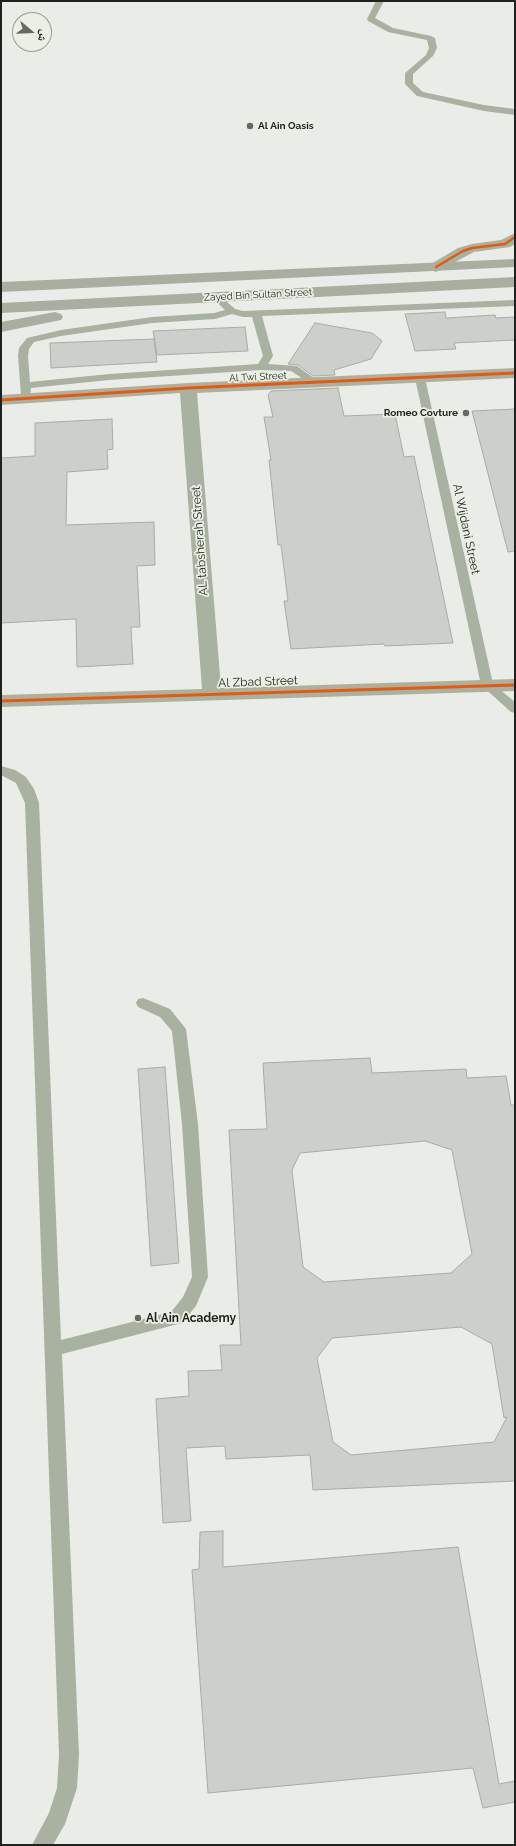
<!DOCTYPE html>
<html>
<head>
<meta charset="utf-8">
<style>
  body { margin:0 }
  #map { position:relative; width:516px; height:1846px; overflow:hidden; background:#eaede7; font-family:Raleway,"Noto Naskh Arabic",sans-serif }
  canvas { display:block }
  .frame { position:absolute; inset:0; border:2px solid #1f211d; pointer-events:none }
  .north { position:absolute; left:12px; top:12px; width:40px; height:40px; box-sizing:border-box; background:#eaf0e4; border:1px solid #999d94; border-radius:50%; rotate:109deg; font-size:11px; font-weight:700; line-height:16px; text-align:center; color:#1f211d }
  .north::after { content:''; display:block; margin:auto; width:14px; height:18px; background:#666864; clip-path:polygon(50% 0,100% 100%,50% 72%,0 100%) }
</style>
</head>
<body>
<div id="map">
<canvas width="516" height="1846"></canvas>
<div class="frame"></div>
<div class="north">ش</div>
</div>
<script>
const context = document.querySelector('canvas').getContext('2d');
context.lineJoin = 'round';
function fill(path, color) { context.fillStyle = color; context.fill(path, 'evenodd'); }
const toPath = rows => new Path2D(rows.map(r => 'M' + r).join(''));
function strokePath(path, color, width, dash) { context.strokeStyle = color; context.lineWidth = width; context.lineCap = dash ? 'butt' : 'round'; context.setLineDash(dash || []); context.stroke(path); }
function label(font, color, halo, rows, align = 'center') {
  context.font = font + ' Raleway,sans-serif'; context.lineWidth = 3.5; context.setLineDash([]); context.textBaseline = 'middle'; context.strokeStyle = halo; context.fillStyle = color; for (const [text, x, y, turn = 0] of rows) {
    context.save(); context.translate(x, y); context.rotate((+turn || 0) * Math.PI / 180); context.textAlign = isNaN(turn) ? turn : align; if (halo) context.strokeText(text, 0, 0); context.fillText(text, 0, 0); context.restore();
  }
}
const building = toPath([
  [445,312,446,318,495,315,496,318,515,317,515,340,454,343,456,349,415,351,405,314,445,312],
  [315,323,372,333,382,341,371,359,334,370,335,375,313,376,298,365,288,364,315,323],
  [245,327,248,351,157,355,153,331,245,327],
  [154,339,157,362,51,368,50,343,154,339],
  [338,388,344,416,395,414,404,457,414,456,453,643,385,646,384,644,291,649,284,601,288,601,281,545,278,545,269,460,271,460,264,417,273,417,268,395,271,391,338,388],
  [515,409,515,551,508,552,472,411,515,409],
  [112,419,113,449,107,450,108,469,67,472,66,525,154,522,155,565,137,566,140,627,131,627,133,664,77,667,76,619,1,623,1,458,35,456,35,423,112,419],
  [370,1058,372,1073,466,1069,467,1078,506,1076,511,1105,515,1105,515,1481,313,1490,310,1455,226,1459,225,1446,186,1448,191,1521,163,1523,156,1399,189,1396,188,1371,222,1370,220,1345,241,1345,229,1130,267,1129,263,1063,370,1058],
  [425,1141,452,1150,472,1254,451,1273,324,1282,303,1267,292,1170,300,1153,425,1141],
  [461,1327,492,1344,504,1418,507,1417,494,1442,351,1455,333,1442,317,1358,332,1338,461,1327],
  [165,1067,179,1263,151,1266,138,1069,165,1067],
  [223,1531,223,1567,458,1547,499,1784,515,1781,515,1802,483,1808,473,1768,208,1793,192,1570,199,1569,200,1532,223,1531]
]);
const lane = toPath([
  [376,1,384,1,375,18,393,28,431,36,435,38,437,48,433,56,413,74,413,83,423,92,484,105,515,109,515,115,484,111,417,96,405,84,405,73,426,55,429,48,427,40,388,32,368,21,367,19,376,1],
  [216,294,219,295,235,309,243,311,515,300,515,306,262,316,273,356,268,364,297,366,318,381,319,383,314,386,291,371,261,370,109,380,31,388,30,397,26,398,21,395,18,356,19,348,27,338,61,330,152,317,214,313,225,310,211,297,216,294],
  [232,314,243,317,252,317,263,356,258,364,109,374,30,382,28,356,29,349,34,342,61,336,152,323,215,319,232,314],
  [420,375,425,378,493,684,515,702,515,713,511,712,481,685,415,378,420,375],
  [1,766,15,770,26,777,34,789,39,803,61,1340,171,1312,183,1297,192,1277,182,1124,172,1031,160,1017,138,1007,136,1003,138,999,143,998,170,1009,186,1029,198,1124,208,1277,196,1306,182,1323,62,1354,79,1755,77,1788,65,1824,53,1845,32,1845,49,1813,57,1788,59,1755,25,803,16,783,1,775,1,766]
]);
const street = toPath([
  [515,233,515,244,510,247,474,252,436,272,431,270,428,267,431,264,458,248,472,244,501,240,515,233],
  [515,368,515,378,197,393,221,688,515,679,515,691,1,707,1,695,202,689,180,393,1,405,1,395,188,383,515,368]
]);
const highway = toPath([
  [515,259,515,267,1,292,1,282,515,259],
  [515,277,515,287,1,313,1,303,515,277],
  [55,312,61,314,63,317,61,320,1,332,1,322,55,312]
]);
const cyclewayFar1 = toPath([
  [436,267,463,251,472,248,505,244,515,237]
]);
const cycleway = toPath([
  [1,400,188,388,515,373],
  [1,701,515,685]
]);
const markers = [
  [250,126,4,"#666864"],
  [466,413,4,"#666864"],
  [138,1318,4,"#666864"]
];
const farPoinames = [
  ["Al Ain Oasis",258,126],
  ["Romeo Covture",458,413,"right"]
];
const farStreetnames = [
  ["Zayed Bin Sultan Street",258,295,-3],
  ["Al Twi Street",258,377,-3]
];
const streetNames = [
  ["Al Wijdani Street",466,529,78],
  ["AL tabsherah Street",200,541,-94],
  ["Al Zbad Street",258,682,-2]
];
const poiNames = [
  ["Al Ain Academy",146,1318]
];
fill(building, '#cccfca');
strokePath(building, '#a9aba6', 1);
fill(lane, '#a9b1a1');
fill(street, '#a9b1a1');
fill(highway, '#a8aea0');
strokePath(cyclewayFar1, '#e8590c', 2.5);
strokePath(cycleway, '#e8590c', 3);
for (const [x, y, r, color] of markers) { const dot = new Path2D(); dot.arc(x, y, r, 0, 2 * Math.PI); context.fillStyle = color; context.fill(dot); strokePath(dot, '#eaf0e4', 1.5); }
label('bold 10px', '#1f211d', '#eaf0e4', farPoinames, 'left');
label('10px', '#1f211d', '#eaf0e4', farStreetnames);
label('12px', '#1f211d', '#eaf0e4', streetNames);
label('bold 12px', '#1f211d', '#eaf0e4', poiNames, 'left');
</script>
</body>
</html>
